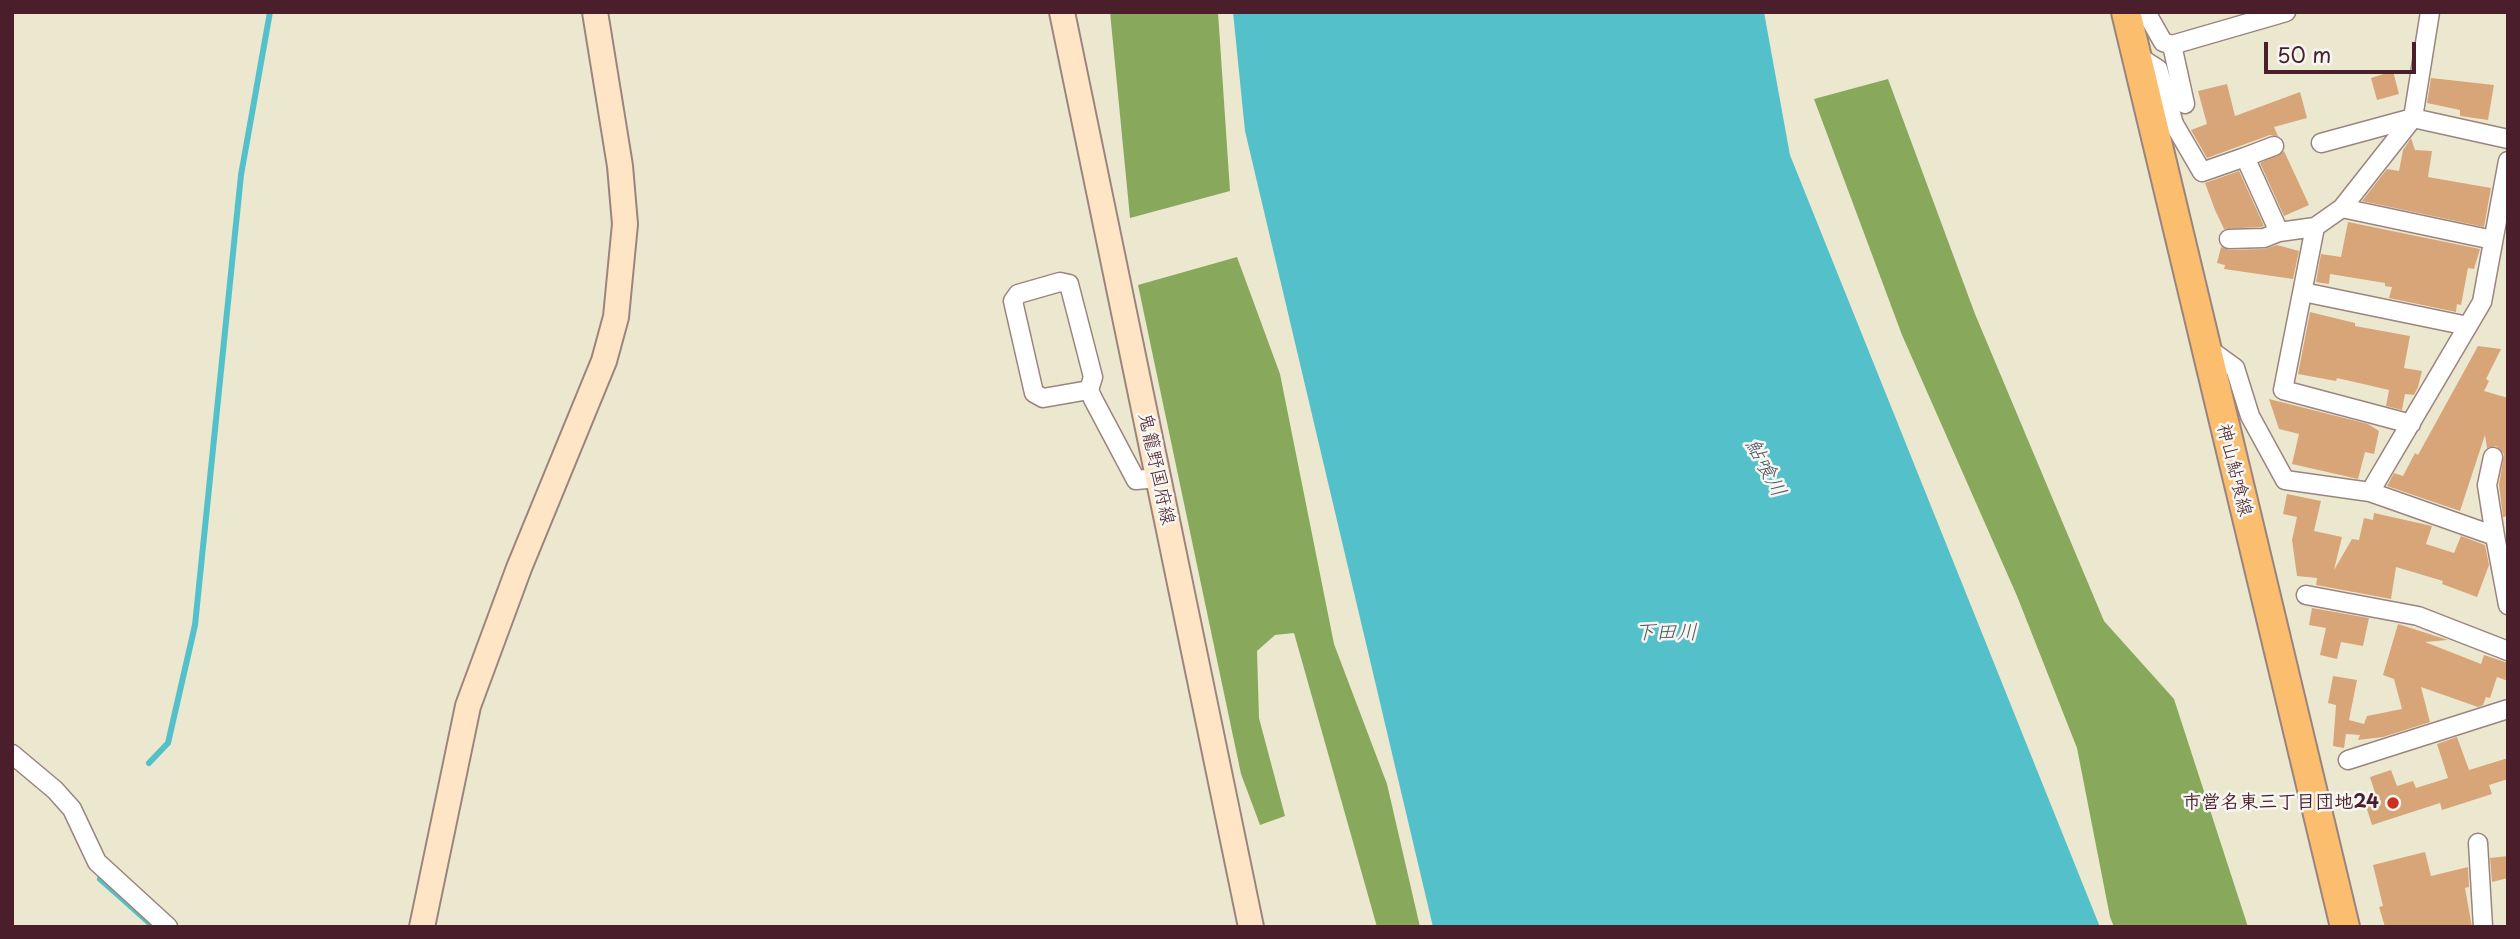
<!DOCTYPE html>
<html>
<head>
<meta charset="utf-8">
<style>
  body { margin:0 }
  #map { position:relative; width:2520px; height:939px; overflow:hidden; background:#ece8d0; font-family:"Playpen Sans",sans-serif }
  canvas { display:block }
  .frame { position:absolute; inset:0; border:14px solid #4a1f2b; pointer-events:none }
  .scale { position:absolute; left:2264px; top:42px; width:152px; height:32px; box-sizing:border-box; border:4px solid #4a1f2b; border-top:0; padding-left:9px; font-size:21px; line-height:24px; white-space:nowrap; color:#4a1f2b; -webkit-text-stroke:5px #f6f6f2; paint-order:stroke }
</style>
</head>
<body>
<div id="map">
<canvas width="2520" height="939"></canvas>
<div class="frame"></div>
<div class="scale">50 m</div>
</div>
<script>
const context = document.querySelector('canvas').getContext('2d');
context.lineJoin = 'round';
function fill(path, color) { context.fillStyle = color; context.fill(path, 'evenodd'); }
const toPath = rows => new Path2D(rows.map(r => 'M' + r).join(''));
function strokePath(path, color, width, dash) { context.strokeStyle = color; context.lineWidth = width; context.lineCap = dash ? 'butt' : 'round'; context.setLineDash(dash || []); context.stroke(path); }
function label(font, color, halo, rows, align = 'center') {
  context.font = font + ' "Playpen Sans","Klee One",sans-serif'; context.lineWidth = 5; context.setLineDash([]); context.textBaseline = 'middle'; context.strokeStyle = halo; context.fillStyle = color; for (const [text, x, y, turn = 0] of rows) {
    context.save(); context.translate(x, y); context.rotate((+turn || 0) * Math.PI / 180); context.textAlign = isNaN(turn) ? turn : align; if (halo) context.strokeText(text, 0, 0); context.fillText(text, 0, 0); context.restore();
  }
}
const forest = toPath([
  [1110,12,1218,12,1230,191,1130,218],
  [1888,79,1975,314,2104,621,2174,699,2248,927,2114,927,2110,917,2077,748,2017,596,1902,335,1814,99],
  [1237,257,1280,374,1334,644,1387,784,1420,927,1377,927,1294,633,1275,635,1257,651,1259,718,1285,816,1260,825,1241,774,1138,285]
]);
const water = toPath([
  [1233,12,1764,12,1790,155,2100,927,1433,927,1245,131]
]);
const stream = toPath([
  [149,763,168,743,195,625,241,175,270,12],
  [100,879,154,927]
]);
const building = toPath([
  [2393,71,2399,94,2377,100,2371,78],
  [2431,78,2494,85,2488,120,2460,116,2460,110,2427,103],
  [2227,84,2235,116,2300,92,2307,118,2274,127,2278,136,2270,135,2207,158,2191,130,2207,124,2198,91],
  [2411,138,2415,150,2432,151,2428,177,2491,188,2484,227,2362,201,2387,169,2399,171,2403,150],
  [2284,151,2309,205,2284,216,2260,163],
  [2239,171,2264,226,2261,227,2224,229,2215,210,2205,183],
  [2348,222,2480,249,2474,269,2468,268,2461,305,2457,304,2456,312,2389,298,2392,287,2385,286,2385,283,2330,274,2329,284,2316,282,2321,254,2341,257],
  [2277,245,2299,251,2293,279,2224,269,2225,265,2217,263,2221,247,2229,250,2264,249],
  [2310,312,2355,323,2355,326,2410,336,2404,368,2422,371,2418,387,2414,395,2405,394,2402,410,2386,406,2389,390,2337,378,2336,381,2298,374],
  [2478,346,2501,349,2486,379,2489,381,2484,391,2508,398,2508,516,2503,517,2499,485,2504,454,2496,446,2487,448,2485,435,2460,511,2387,486,2394,473,2403,476,2415,453,2418,455],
  [2269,399,2368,424,2379,431,2374,454,2365,452,2358,479,2292,464,2299,434,2279,429],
  [2287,494,2321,501,2314,531,2342,537,2334,570,2352,539,2359,540,2364,518,2373,520,2374,513,2432,526,2426,544,2454,553,2461,536,2485,545,2489,565,2477,597,2442,584,2443,581,2396,567,2391,599,2316,585,2317,578,2297,576,2292,540,2297,517,2283,514],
  [2312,608,2369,618,2363,646,2341,642,2337,659,2320,655,2326,628,2309,625],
  [2398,624,2448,640,2425,642,2481,664,2484,655,2508,663,2508,681,2497,677,2490,698,2486,697,2483,705,2478,707,2421,687,2430,722,2383,737,2358,740,2360,735,2346,734,2344,748,2333,746,2336,705,2328,703,2333,676,2357,680,2349,720,2364,724,2367,716,2402,709,2394,679,2383,675],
  [2457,737,2469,770,2508,758,2508,779,2489,785,2492,794,2442,810,2440,803,2372,825,2363,797,2375,793,2370,777,2391,770,2397,786,2413,781,2416,788,2448,778,2437,744],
  [2425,852,2431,876,2468,867,2469,887,2465,888,2472,927,2385,927,2379,907,2383,906,2373,865],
  [2508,856,2508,878,2492,882,2490,858]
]);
const street = toPath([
  [2146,12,2163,42,2172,45,2286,12],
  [2172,45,2185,104],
  [2136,55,2158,69,2174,124,2202,172,2245,157],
  [2321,143,2413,118,2430,12],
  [2274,146,2245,157,2279,232,2315,227],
  [2342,208,2493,240],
  [2229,239,2264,238,2279,232],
  [2303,292,2468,326],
  [2206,347,2235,368,2250,416,2285,480,2370,492,2495,536,2508,605],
  [1089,390,1043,398,1034,393,1013,301,1018,294,1060,282,1069,284,1093,377,1089,390,1093,399,1136,480,1158,478],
  [2411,424,2283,390,2315,227,2342,208,2413,118,2508,139],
  [2493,457,2487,485,2495,536],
  [2370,492,2482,302,2508,161],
  [2306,595,2418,616,2508,651],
  [12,754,55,790,72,809,97,862,168,927],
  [2348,760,2508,709],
  [2478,843,2483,927]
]);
const secondary = toPath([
  [1062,12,1251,927],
  [422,927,468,706,519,568,604,361,616,317,625,224,620,166,595,12]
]);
const primary = toPath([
  [2126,12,2345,927]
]);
const markers = [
  [2393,803,7,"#c8321e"]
];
const streetNames = [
  ["鬼籠野国府線",1156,469,78],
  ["神山鮎喰線",2234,470,76]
];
const poiNames = [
  ["市営名東三丁目団地24",2379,803]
];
const waterNames = [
  ["鮎喰川",1765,468,62],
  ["下田川",1666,633]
];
fill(forest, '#88a85c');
fill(water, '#54c1ca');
strokePath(stream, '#54c1ca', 6);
fill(building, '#d8a579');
strokePath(street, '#9b847e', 21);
strokePath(secondary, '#9b847e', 28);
strokePath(primary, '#9b847e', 32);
strokePath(street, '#fff', 18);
strokePath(secondary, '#fde5c5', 24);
strokePath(primary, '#fbbe6e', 28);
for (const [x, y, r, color] of markers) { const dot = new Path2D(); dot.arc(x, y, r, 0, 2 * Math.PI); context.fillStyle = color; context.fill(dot); strokePath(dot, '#f6f6f2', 2.5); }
label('19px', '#4a1f2b', '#f6f6f2', streetNames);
label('bold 19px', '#4a1f2b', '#f6f6f2', poiNames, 'right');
label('italic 21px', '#4e5863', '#f6f6f2', waterNames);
</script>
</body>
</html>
